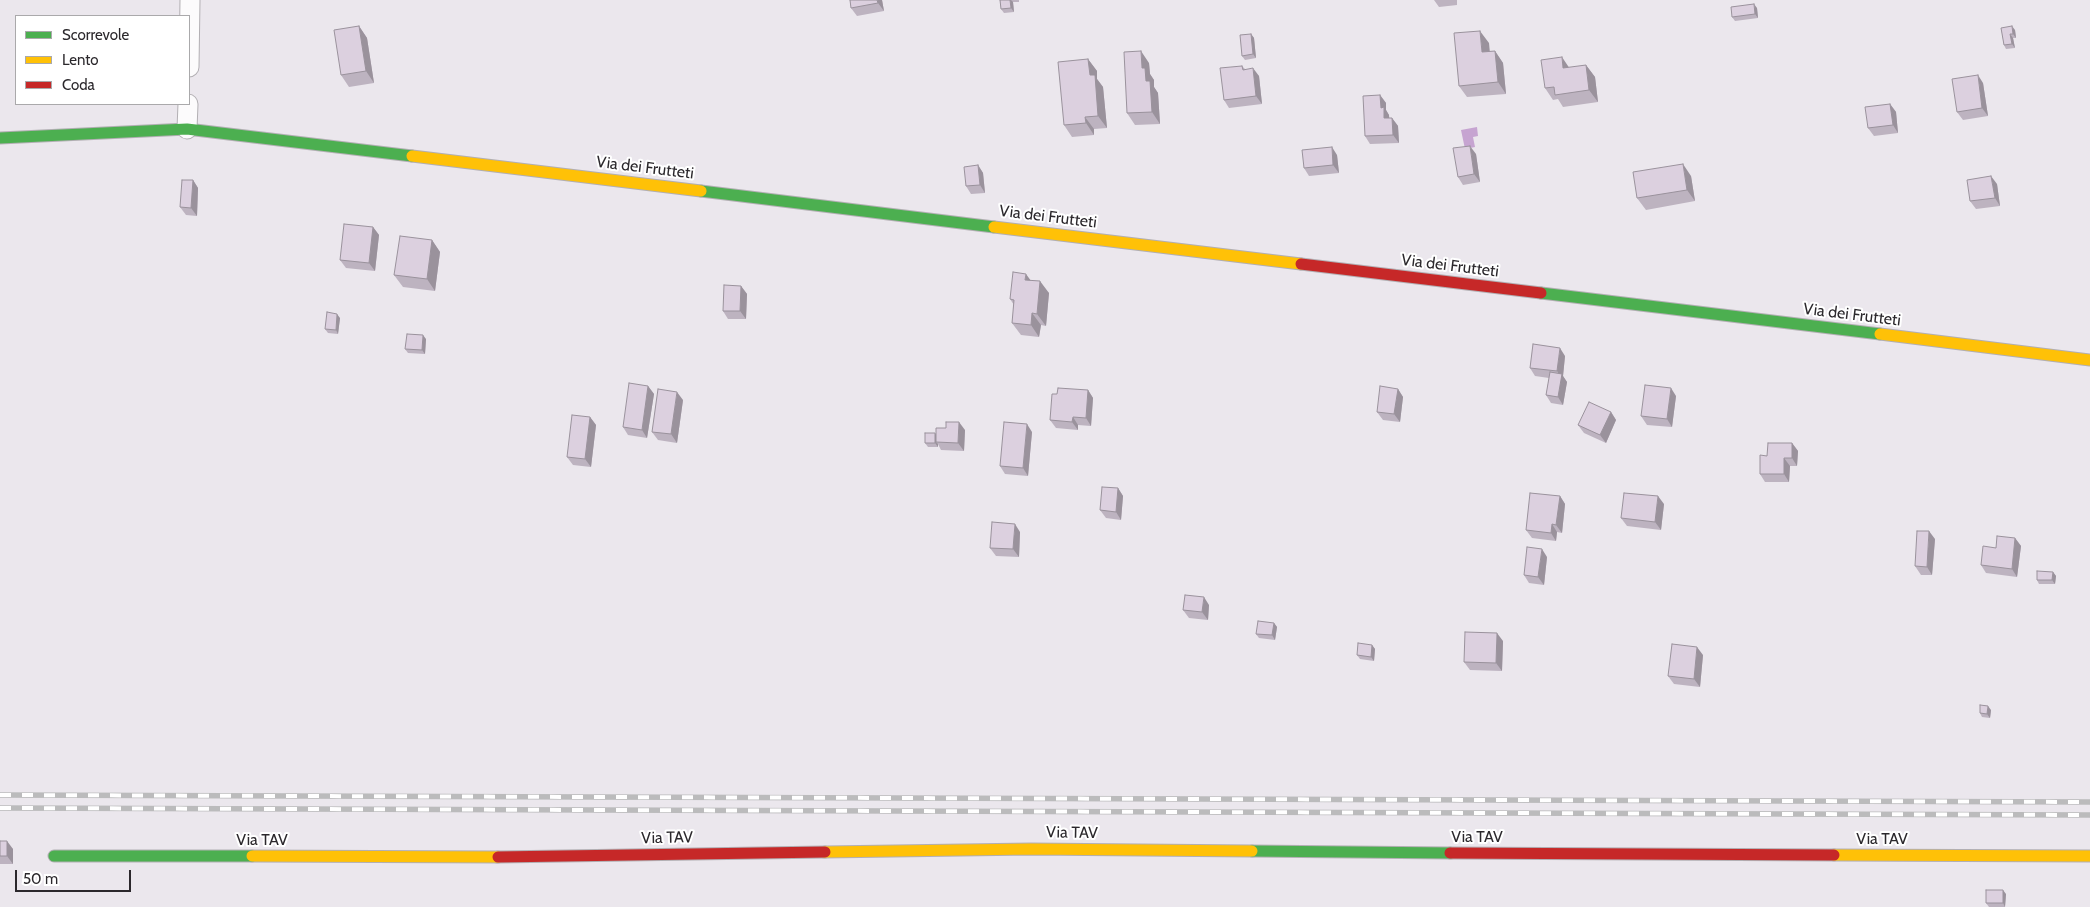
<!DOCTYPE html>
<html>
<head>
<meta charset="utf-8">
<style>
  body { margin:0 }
  #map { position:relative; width:2090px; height:907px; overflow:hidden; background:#ebe7ed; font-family:Cabin,sans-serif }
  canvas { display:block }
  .legend { position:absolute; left:15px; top:15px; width:175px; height:90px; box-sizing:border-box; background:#fff; border:1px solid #aaa9ab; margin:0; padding:6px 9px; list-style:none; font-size:15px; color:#2b282c }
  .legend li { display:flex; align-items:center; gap:10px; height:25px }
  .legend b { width:25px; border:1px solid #aaa9ab }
  .scale { position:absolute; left:15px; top:870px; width:116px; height:22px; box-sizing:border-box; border:2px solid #2b282c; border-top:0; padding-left:6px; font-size:15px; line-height:18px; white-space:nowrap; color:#2b282c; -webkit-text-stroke:4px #fff; paint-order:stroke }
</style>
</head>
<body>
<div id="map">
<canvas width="2090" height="907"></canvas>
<ul class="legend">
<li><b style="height:6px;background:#4caf50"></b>Scorrevole</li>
<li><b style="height:6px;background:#ffc107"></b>Lento</li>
<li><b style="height:6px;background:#c62828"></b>Coda</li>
</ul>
<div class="scale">50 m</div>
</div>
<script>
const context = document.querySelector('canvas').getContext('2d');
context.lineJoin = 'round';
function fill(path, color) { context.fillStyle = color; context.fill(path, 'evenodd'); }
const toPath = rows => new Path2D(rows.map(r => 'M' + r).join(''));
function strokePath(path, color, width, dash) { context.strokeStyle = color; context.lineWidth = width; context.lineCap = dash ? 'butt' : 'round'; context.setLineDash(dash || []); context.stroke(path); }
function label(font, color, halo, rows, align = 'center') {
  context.font = font + ' Cabin,sans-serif'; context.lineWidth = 4; context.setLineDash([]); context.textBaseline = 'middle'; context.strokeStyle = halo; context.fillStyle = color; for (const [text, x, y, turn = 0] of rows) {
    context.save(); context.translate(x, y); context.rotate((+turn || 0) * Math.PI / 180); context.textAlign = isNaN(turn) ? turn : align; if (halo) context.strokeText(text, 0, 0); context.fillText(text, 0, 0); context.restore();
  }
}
const water = toPath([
  [1477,127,1478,136,1473,137,1475,147,1465,149,1461,130]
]);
const street = toPath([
  [189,67,190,0],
  [187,129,188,104]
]);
const fast = toPath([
  [0,138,187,129,412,156],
  [701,191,994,227],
  [1541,293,1880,334],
  [1252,851,1450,853],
  [54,856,252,856]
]);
const slow = toPath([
  [412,156,701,191],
  [994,227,1301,264],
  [1880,334,2090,360],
  [825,852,1031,849,1252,851],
  [1834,855,2090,856],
  [252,856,498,857]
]);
const jam = toPath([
  [1301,264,1541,293],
  [1450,853,1834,855],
  [498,857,825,852]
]);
const rail = toPath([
  [0,795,2090,802],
  [0,808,2090,815]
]);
const wall = toPath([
  [882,0,884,11,857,16,851,8],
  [1000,0,1019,0,1019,2,1013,2,1014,12,1004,13,1001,9],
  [1434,0,1457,0,1457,5,1439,7],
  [1757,8,1758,18,1735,21,1732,17],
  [359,26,367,38,374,83,349,87,341,75],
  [2001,28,2015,30,2016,38,2013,38,2015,48,2006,49,2004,45],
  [1251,34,1254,38,1256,58,1245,60,1242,56],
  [1489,43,1489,52,1495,51,1503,63,1506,94,1467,97,1459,86],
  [1088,59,1097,71,1097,79,1103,87,1107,128,1094,129,1094,135,1072,137,1064,125],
  [1149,63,1150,74,1154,80,1154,87,1158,93,1160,124,1135,125,1127,113],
  [1586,65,1595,77,1598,102,1563,107,1558,99,1553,100,1545,88,1569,68],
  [1242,66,1245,69,1259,76,1262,104,1229,108,1224,100],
  [1983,83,1988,116,1963,120,1957,112],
  [1380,95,1386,103,1386,110,1389,115,1389,118,1392,118,1398,126,1399,143,1370,144,1365,136],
  [1890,104,1896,112,1898,133,1874,136,1868,128],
  [1476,154,1480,182,1463,185,1458,177],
  [1337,155,1339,173,1309,176,1304,168],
  [978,165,983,173,985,193,971,194,966,186],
  [1691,176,1695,201,1646,210,1637,198],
  [193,180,198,188,197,216,186,215,180,207],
  [1997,184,2000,206,1976,209,1970,201],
  [373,227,379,235,375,271,346,268,340,260],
  [432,240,440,252,435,291,403,287,394,275],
  [1030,280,1049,293,1046,326,1041,325,1039,337,1021,335,1012,323,1014,305,1010,299],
  [741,286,747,294,746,319,728,319,723,311],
  [340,318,338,334,328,333,325,329],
  [426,339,425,354,408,353,405,349],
  [1565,356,1563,376,1567,382,1563,405,1551,403,1546,395,1549,378,1535,376,1530,368],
  [648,386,654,394,647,438,628,435,623,427],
  [1398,389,1403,397,1400,422,1383,420,1377,412],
  [1088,390,1093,398,1091,426,1078,425,1078,430,1056,428,1050,420,1057,394],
  [1676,396,1672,427,1647,425,1641,416],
  [683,400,677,443,658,440,652,432],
  [1611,412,1616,420,1606,443,1584,433,1578,425],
  [590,417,596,425,591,467,573,465,567,457],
  [946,428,965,430,964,451,941,450,938,444,938,447,928,447,925,443,935,433,936,435],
  [1032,432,1028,476,1005,474,1000,466],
  [1792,443,1798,451,1797,466,1790,466,1789,482,1765,482,1760,474,1767,456],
  [1118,488,1123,496,1121,520,1106,518,1100,510],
  [1560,496,1565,504,1562,533,1557,532,1556,541,1532,538,1526,530],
  [1664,504,1661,530,1627,526,1621,518],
  [1020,532,1019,557,996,556,990,548],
  [2015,538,2021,546,2017,577,1986,573,1981,565,1996,548],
  [1935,539,1932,575,1921,575,1915,566],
  [1547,557,1544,585,1529,583,1524,575],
  [2053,572,2056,576,2055,584,2039,584,2037,580],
  [1209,605,1208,620,1189,618,1183,610],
  [1274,623,1277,627,1275,640,1259,638,1256,634],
  [1503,641,1502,671,1470,670,1464,662],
  [1372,645,1375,649,1374,661,1360,659,1357,655],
  [1703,655,1700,687,1674,684,1668,676],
  [1991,710,1990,718,1982,717,1980,713],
  [0,841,13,849,13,864,0,864],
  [2006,894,2005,907,1989,907,1986,903]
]);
const shadedWall = toPath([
  [877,0,882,0,884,11,878,3],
  [1010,0,1011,0,1013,2,1014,12,1011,8],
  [1754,4,1757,8,1758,18,1755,14],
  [359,26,367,38,374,83,366,71],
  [2012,26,2015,30,2016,38,2013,34],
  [1480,31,1489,43,1491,64,1482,52],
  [1251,34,1254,38,1256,58,1253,54],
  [2010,34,2013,38,2015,48,2012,44],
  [1141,51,1149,63,1150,74,1154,80,1154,87,1158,93,1160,124,1152,112,1142,68],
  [1495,51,1503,63,1506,94,1498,82],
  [1562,57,1570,69,1563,68],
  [1088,59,1097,71,1097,79,1103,87,1107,128,1098,116,1090,75],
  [1586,65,1595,77,1598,102,1589,90],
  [1253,68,1259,76,1262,104,1256,96],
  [1978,75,1983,83,1988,116,1982,108],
  [1380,95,1386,103,1386,110,1389,115,1390,126,1384,118,1381,108],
  [1890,104,1896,112,1898,133,1893,125],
  [1085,117,1094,129,1094,135,1086,123],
  [1392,118,1398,126,1399,143,1393,135],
  [1470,146,1476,154,1480,182,1474,174],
  [1332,147,1337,155,1339,173,1333,165],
  [1683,164,1691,176,1695,201,1687,190],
  [978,165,983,173,985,193,980,185],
  [1991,176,1997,184,2000,206,1995,198],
  [193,180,198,188,197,216,191,208],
  [373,227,379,235,375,271,369,263],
  [432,240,440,252,435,291,427,279],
  [1026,274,1034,285,1025,280],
  [1040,281,1049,293,1046,326,1037,314],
  [741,286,747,294,746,319,740,311],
  [1032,313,1041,325,1039,337,1031,325],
  [337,314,340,318,338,334,336,330],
  [423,335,426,339,425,354,422,350],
  [1560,348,1565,356,1563,376,1567,382,1563,405,1558,397,1561,377,1557,371],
  [648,386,654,394,647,438,642,430],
  [1671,388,1676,396,1672,427,1667,419],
  [1398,389,1403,397,1400,422,1394,414],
  [1088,390,1093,398,1091,426,1086,418],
  [677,392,683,400,677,443,671,434],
  [1611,412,1616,420,1606,443,1600,435],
  [590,417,596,425,591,467,585,459],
  [1073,417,1078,425,1078,430,1072,422],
  [959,422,965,430,964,451,958,443],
  [1027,424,1032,432,1028,476,1023,468],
  [935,433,937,437,936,442,938,444,938,447,935,443],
  [1792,443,1798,451,1797,466,1792,458],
  [1784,458,1790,466,1789,482,1784,474],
  [1118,488,1123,496,1121,520,1116,512],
  [1560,496,1565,504,1562,533,1556,525],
  [1658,496,1664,504,1661,530,1655,522],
  [1015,524,1020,532,1019,557,1013,549],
  [1552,524,1557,532,1556,541,1551,533],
  [1929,531,1935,539,1932,575,1927,567],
  [2015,538,2021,546,2017,577,2012,569],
  [1542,549,1547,557,1544,585,1538,577],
  [2053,572,2056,576,2055,584,2052,580],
  [1204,597,1209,605,1208,620,1202,612],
  [1274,623,1277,627,1275,640,1272,635],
  [1497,633,1503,641,1502,671,1496,663],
  [1372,645,1375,649,1374,661,1371,657],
  [1697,647,1703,655,1700,687,1694,679],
  [1988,706,1991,710,1990,718,1987,714],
  [7,841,13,849,13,864,7,856],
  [2003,890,2006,894,2005,907,2003,903]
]);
const building = toPath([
  [850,0,877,0,878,3,851,8,850,0],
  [1000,0,1010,0,1011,8,1001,9,1000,0],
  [1754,4,1755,14,1732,17,1731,7,1754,4],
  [359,26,366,71,341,75,334,30,359,26],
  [2012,26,2013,34,2010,34,2012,44,2004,45,2001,28,2012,26],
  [1480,31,1482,52,1495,51,1498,82,1459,86,1454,33,1480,31],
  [1251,34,1253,54,1242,56,1240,35,1251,34],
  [1141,51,1142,68,1145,68,1146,81,1150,81,1152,112,1127,113,1124,52,1141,51],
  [1562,57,1563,68,1586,65,1589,90,1555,95,1554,87,1545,88,1541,60,1562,57],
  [1088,59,1090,75,1095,75,1098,116,1085,117,1086,123,1064,125,1058,62,1088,59],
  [1242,66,1243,70,1253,68,1256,96,1224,100,1220,68,1242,66],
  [1978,75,1982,108,1957,112,1952,79,1978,75],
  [1380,95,1381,108,1384,107,1384,118,1392,118,1393,135,1365,136,1363,96,1380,95],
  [1890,104,1893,125,1868,128,1865,107,1890,104],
  [1470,146,1474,174,1458,177,1453,148,1470,146],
  [1332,147,1333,165,1304,168,1302,150,1332,147],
  [1683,164,1687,190,1637,198,1633,172,1683,164],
  [978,165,980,185,966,186,964,167,978,165],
  [1991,176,1995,198,1970,201,1967,180,1991,176],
  [182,180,193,180,191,208,180,207,182,180],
  [344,224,373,227,369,263,340,260,344,224],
  [400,236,432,240,427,279,394,275,400,236],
  [1013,272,1026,274,1025,280,1040,281,1037,314,1032,313,1031,325,1012,323,1014,300,1010,299,1013,272],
  [724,285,741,286,740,311,723,311,724,285],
  [327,312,337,314,336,330,325,329,327,312],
  [407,334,423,335,422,350,405,349,407,334],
  [1533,344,1560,348,1557,371,1530,368,1533,344],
  [1550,372,1562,374,1558,397,1546,395,1550,372],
  [629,383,648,386,642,430,623,427,629,383],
  [1645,385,1671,388,1667,419,1641,416,1645,385],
  [1380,386,1398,389,1394,414,1377,412,1380,386],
  [1058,388,1088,390,1086,418,1073,417,1072,422,1050,420,1052,394,1057,394,1058,388],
  [658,389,677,392,671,434,652,432,658,389],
  [1589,402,1611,412,1600,435,1578,425,1589,402],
  [572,415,590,417,585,459,567,457,572,415],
  [946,422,959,422,958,443,936,442,936,428,946,428,946,422],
  [1004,422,1027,424,1023,468,1000,466,1004,422],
  [925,433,935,433,935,443,925,443,925,433],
  [1768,443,1792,443,1792,458,1784,458,1784,474,1760,474,1760,455,1767,456,1768,443],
  [1102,487,1118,488,1116,512,1100,510,1102,487],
  [1530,493,1560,496,1556,525,1552,524,1551,533,1526,530,1530,493],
  [1624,493,1658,496,1655,522,1621,518,1624,493],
  [992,522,1015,524,1013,549,990,548,992,522],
  [1917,531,1929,531,1927,567,1915,566,1917,531],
  [1997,536,2015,538,2012,569,1981,565,1983,546,1996,548,1997,536],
  [1527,547,1542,549,1538,577,1524,575,1527,547],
  [2037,571,2053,572,2052,580,2037,580,2037,571],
  [1185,595,1204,597,1202,612,1183,610,1185,595],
  [1258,621,1274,623,1272,635,1256,634,1258,621],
  [1465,632,1497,633,1496,663,1464,662,1465,632],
  [1358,643,1372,645,1371,657,1357,655,1358,643],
  [1672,644,1697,647,1694,679,1668,676,1672,644],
  [1980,705,1988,706,1987,714,1980,713,1980,705],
  [0,841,7,841,7,856,0,856,0,841],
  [1986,890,2003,890,2003,903,1986,903,1986,890]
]);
const streetNames = [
  ["Via dei Frutteti",645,168,7],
  ["Via dei Frutteti",1048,217,7],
  ["Via dei Frutteti",1450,266,7],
  ["Via dei Frutteti",1852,315,7],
  ["Via TAV",1072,833,1],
  ["Via TAV",1477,837],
  ["Via TAV",667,838,-1],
  ["Via TAV",1882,839],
  ["Via TAV",262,840]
];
fill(water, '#c6a4d1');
strokePath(street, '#b2afb3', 21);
strokePath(fast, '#b2afb3', 13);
strokePath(slow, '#b2afb3', 13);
strokePath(jam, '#b2afb3', 13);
strokePath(street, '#fcfbfc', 19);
strokePath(fast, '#4caf50', 11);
strokePath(slow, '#ffc107', 11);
strokePath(jam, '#c62828', 11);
strokePath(rail, '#bbbbbc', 5.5);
strokePath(rail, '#fff', 4, [11]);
fill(wall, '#bdb3c0');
fill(shadedWall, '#9a929c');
fill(building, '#dcd0df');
strokePath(building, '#9a929c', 1);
label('16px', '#2b282c', '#fff', streetNames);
</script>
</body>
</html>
